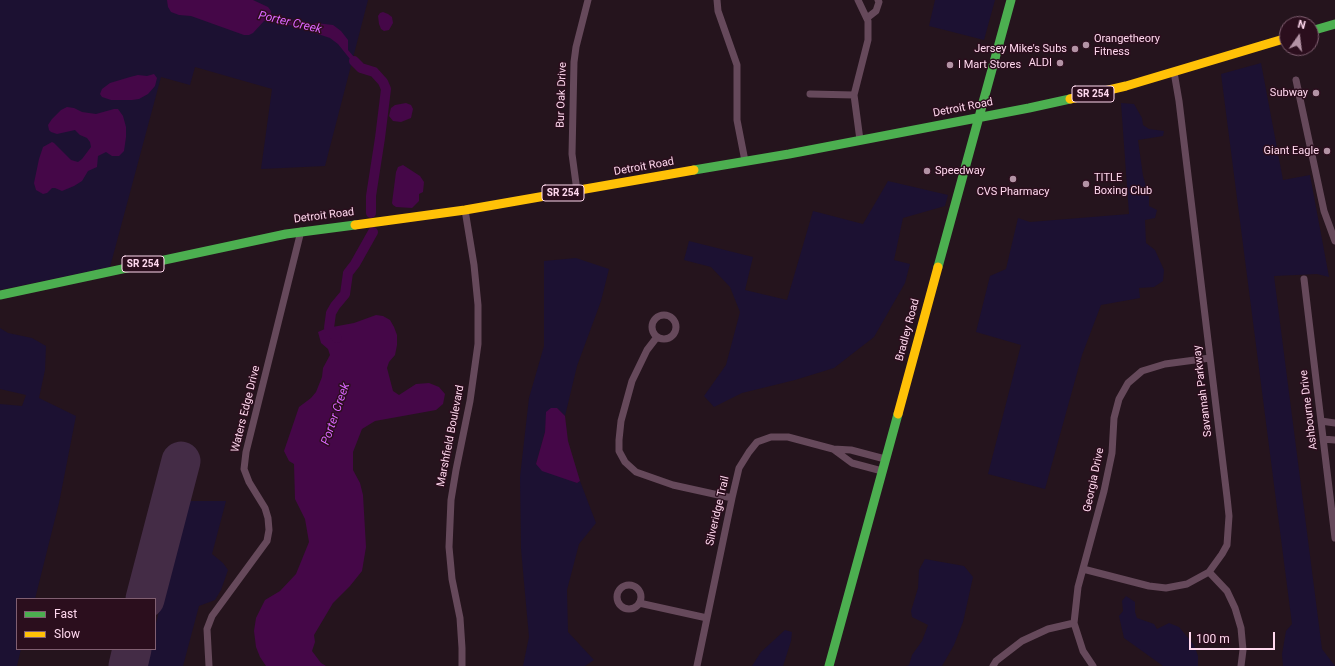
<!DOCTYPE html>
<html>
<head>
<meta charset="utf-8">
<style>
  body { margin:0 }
  #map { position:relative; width:1335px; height:666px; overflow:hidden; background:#25141d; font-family:Roboto,sans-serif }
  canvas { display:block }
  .legend { position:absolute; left:16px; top:598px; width:140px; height:52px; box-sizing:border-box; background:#2b0e1d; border:1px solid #805f71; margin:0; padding:5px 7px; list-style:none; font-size:12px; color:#ffd8ee }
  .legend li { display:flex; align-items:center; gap:8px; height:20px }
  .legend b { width:20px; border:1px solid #805f71 }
  .north { position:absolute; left:1279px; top:16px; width:40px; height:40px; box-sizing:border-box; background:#2b0e1d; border:1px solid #805f71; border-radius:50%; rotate:14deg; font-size:11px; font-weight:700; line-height:16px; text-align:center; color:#ffd8ee }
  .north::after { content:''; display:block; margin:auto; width:14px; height:18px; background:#b393a5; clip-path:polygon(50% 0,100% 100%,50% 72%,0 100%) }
  .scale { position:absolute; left:1189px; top:632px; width:86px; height:18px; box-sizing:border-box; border:2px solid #ffd8ee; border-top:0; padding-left:5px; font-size:12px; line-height:14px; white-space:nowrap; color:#ffd8ee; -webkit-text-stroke:3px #2b0e1d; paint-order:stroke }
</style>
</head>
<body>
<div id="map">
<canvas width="1335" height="666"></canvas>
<ul class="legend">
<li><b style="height:5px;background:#4caf50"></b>Fast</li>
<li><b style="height:5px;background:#ffc107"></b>Slow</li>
</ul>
<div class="north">N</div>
<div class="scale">100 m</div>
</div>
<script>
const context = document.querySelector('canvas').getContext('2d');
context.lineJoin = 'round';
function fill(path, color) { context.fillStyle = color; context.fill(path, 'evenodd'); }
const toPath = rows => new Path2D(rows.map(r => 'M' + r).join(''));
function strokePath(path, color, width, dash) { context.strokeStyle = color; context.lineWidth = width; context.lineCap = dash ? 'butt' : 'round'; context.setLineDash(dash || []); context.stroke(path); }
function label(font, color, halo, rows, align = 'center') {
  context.font = font + ' Roboto,sans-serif'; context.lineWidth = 3; context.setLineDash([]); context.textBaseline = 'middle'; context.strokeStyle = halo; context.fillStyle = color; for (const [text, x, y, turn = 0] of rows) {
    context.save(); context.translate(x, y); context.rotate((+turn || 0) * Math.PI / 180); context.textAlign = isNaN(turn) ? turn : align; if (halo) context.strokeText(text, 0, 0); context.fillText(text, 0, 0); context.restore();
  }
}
const green = toPath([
  [0,0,368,0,325,166,261,169,272,89,195,67,190,85,161,77,110,267,0,290],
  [935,0,995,0,984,40,929,26],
  [1261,63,1283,180,1310,175,1329,277,1317,274,1274,276,1322,649,1335,666,1283,666,1282,654,1286,631,1292,624,1221,74],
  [1121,103,1134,104,1142,118,1143,125,1149,129,1164,131,1163,136,1138,140,1143,176,1149,196,1149,206,1157,210,1155,218,1145,220,1146,243,1155,250,1164,270,1163,281,1154,287,1139,288,1140,298,1101,305,1082,355,1045,489,988,474,1021,345,976,332,990,276,1006,269,1018,218,1030,222,1129,214],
  [888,181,948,195,945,206,903,218,894,260,910,264,905,283,874,337,834,368,795,380,742,393,714,407,704,396,726,365,740,312,730,287,711,267,684,260,689,241,753,257,745,290,787,300,813,211,863,224],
  [576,258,609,269,601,301,577,366,565,416,557,408,547,412,545,432,536,464,577,483,580,481,596,523,579,544,567,590,568,632,594,660,585,666,523,666,529,637,521,549,520,477,529,398,544,346,544,261],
  [0,328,8,333,32,338,46,346,45,370,39,398,76,416,59,503,35,599,17,599,17,649,21,649,17,666,0,666,0,404,22,406,26,395,0,389],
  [187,501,226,501,212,554,223,563,228,570,221,590,215,600,199,606,183,666,145,666,149,649,155,649,155,627],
  [925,559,964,566,973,577,963,622,954,645,942,666,906,666,909,665,912,655,922,641,928,625,912,617,911,611,918,588,919,570],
  [1126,596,1135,602,1135,612,1137,618,1154,624,1157,629,1169,623,1179,627,1194,645,1198,656,1198,666,1163,666,1124,638,1119,616,1123,611,1122,601],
  [785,630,792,632,791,641,783,666,752,666,761,652]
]);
const water = toPath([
  [167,0,253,0,268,7,271,11,271,15,312,25,316,23,333,25,341,31,348,40,348,50,360,64,366,68,362,72,358,69,338,44,330,38,315,33,312,30,266,20,264,21,253,33,249,35,244,35,191,16,179,15,171,12,168,7],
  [383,12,388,14,392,17,393,23,389,30,384,31,381,29,379,24,378,16,380,13],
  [154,74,157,78,155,86,148,94,139,99,132,100,111,100,102,97,100,94,102,89,110,83,130,77,138,75,147,76],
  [406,103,411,105,413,109,411,118,401,122,393,121,389,116,391,108,395,105],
  [67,107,74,108,82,112,96,114,114,109,118,109,123,116,126,127,126,137,124,151,119,156,112,156,106,152,98,156,97,167,88,171,82,181,74,186,62,191,55,188,52,188,47,193,43,194,36,190,34,183,39,159,43,147,52,142,54,143,71,160,78,162,82,159,91,147,90,142,87,138,80,135,75,130,57,134,51,132,49,130,48,125,52,119,61,110],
  [403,165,420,176,424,182,423,192,419,194,419,201,412,208,396,207,393,205,392,203,396,172,398,167],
  [376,315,383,316,390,320,394,327,397,335,397,345,395,355,389,362,387,368,393,391,399,395,416,384,429,383,439,387,445,394,443,404,436,410,375,421,362,429,353,452,353,470,360,483,363,495,366,547,362,571,350,586,333,603,314,635,315,642,312,651,321,663,326,666,266,666,260,657,256,647,254,631,256,618,265,600,280,591,296,574,309,542,305,519,295,499,294,464,289,461,284,451,299,407,311,398,316,392,322,377,323,368,330,355,328,349,321,343,318,332,327,328,354,323],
  [551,408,557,408,565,416,568,441,580,481,577,483,542,471,536,464,545,432,546,412]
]);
const river = toPath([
  [354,61,361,68,374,72,383,82,386,89,380,138,371,196,371,213],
  [337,338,329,328,331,313,335,306,345,294,348,273,355,264,373,232]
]);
const runway = toPath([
  [145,599,181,461],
  [128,666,132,649]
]);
const street = toPath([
  [717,0,718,11,737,65,737,120,745,161],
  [858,0,868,21,868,40,854,95,860,140],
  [867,18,876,11,879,2,878,0],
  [1296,80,1324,211,1335,241],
  [810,94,854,95],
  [577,191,572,154,574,62,576,47,588,0],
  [1304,279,1335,538],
  '652 327a12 12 0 1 1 24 0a12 12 0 1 1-24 0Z',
  [657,337,647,350,632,381,621,421,619,440,619,451,625,462,636,472,673,485,732,498],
  [1321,421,1335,423],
  [1323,439,1335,440],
  [833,449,852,463,882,471],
  [1083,569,1149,586,1166,588,1187,584,1209,572,1222,554,1227,545,1229,516,1227,497,1179,101,1174,72],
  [1209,572,1227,591,1235,608,1241,628,1243,650,1241,666],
  '617 597a12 12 0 1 1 24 0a12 12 0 1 1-24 0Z',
  [639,603,707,618],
  [209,666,207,629,212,616,267,541,269,530,268,518,265,508,249,482,244,469,246,452,301,231],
  [462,666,462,648,460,618,452,579,449,547,451,500,456,470,470,401,478,344,478,305,474,265,465,210],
  [697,666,732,498,739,468,749,452,757,442,771,437,788,437,833,449,851,450,885,459],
  [993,666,996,661,1022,641,1048,629,1074,623],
  [1093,666,1083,651,1074,623,1078,587,1104,491,1112,453,1114,418,1119,399,1128,383,1142,371,1165,364,1210,358]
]);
const fast = toPath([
  [1311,31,1335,24],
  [694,170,789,154,1029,108,1070,99],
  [938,267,1011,0],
  [0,295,286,234,355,225],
  [829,666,898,414]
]);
const slow = toPath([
  [1070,99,1126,86,1287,38],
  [355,225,465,210,694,170],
  [898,414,938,267]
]);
const markers = [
  [1086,45,4,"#b393a5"],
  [1075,49,4,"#b393a5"],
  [1060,63,4,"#b393a5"],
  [950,65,4,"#b393a5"],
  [1316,93,4,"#b393a5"],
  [1327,151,4,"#b393a5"],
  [927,171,4,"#b393a5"],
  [1013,179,4,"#b393a5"],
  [1086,184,4,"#b393a5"]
];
const shields = [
  [1093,94,42],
  [563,193,42],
  [143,264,42]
];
const shieldNames = [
  ["SR 254",1093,94],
  ["SR 254",563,193],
  ["SR 254",143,264]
];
const poiNames = [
  ["Orangetheory",1094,39],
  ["Fitness",1094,52],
  ["Jersey Mike's Subs",1067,49,"right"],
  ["ALDI",1052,63,"right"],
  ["I Mart Stores",958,65],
  ["Subway",1308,93,"right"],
  ["Giant Eagle",1319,151,"right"],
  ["Speedway",935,171],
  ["TITLE",1094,178],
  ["Boxing Club",1094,191],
  ["CVS Pharmacy",1013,192,"center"]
];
const streetNames = [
  ["Bur Oak Drive",562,95,-88],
  ["Detroit Road",963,108,-11],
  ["Detroit Road",644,167,-10],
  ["Detroit Road",324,216,-7],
  ["Bradley Road",908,330,-75],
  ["Savannah Parkway",1203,391,-97],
  ["Waters Edge Drive",246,409,-76],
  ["Ashbourne Drive",1309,410,-97],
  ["Marshfield Boulevard",451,436,-79],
  ["Georgia Drive",1094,480,-78],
  ["Silveridge Trail",718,511,-77]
];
const waterNames = [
  ["Porter Creek",290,23,13],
  ["Porter Creek",336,414,-71]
];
fill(green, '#1c1132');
fill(water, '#450748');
strokePath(river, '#450748', 10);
strokePath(runway, '#442c46', 39);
strokePath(street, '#66495b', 7);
strokePath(fast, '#4caf50', 9);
strokePath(slow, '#ffc107', 9);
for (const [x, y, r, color] of markers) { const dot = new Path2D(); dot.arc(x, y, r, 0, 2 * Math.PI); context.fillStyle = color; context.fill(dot); strokePath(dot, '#2b0e1d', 1.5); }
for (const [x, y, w] of shields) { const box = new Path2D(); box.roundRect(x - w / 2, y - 8, w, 16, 3); context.fillStyle = '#2b0e1d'; context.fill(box); strokePath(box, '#ffd8ee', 1); }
label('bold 10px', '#ffd8ee', null, shieldNames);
label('11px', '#ffd8ee', '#2b0e1d', poiNames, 'left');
label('11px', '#ffd8ee', '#2b0e1d', streetNames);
label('italic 12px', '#dc66ff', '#2b0e1d', waterNames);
</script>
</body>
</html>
